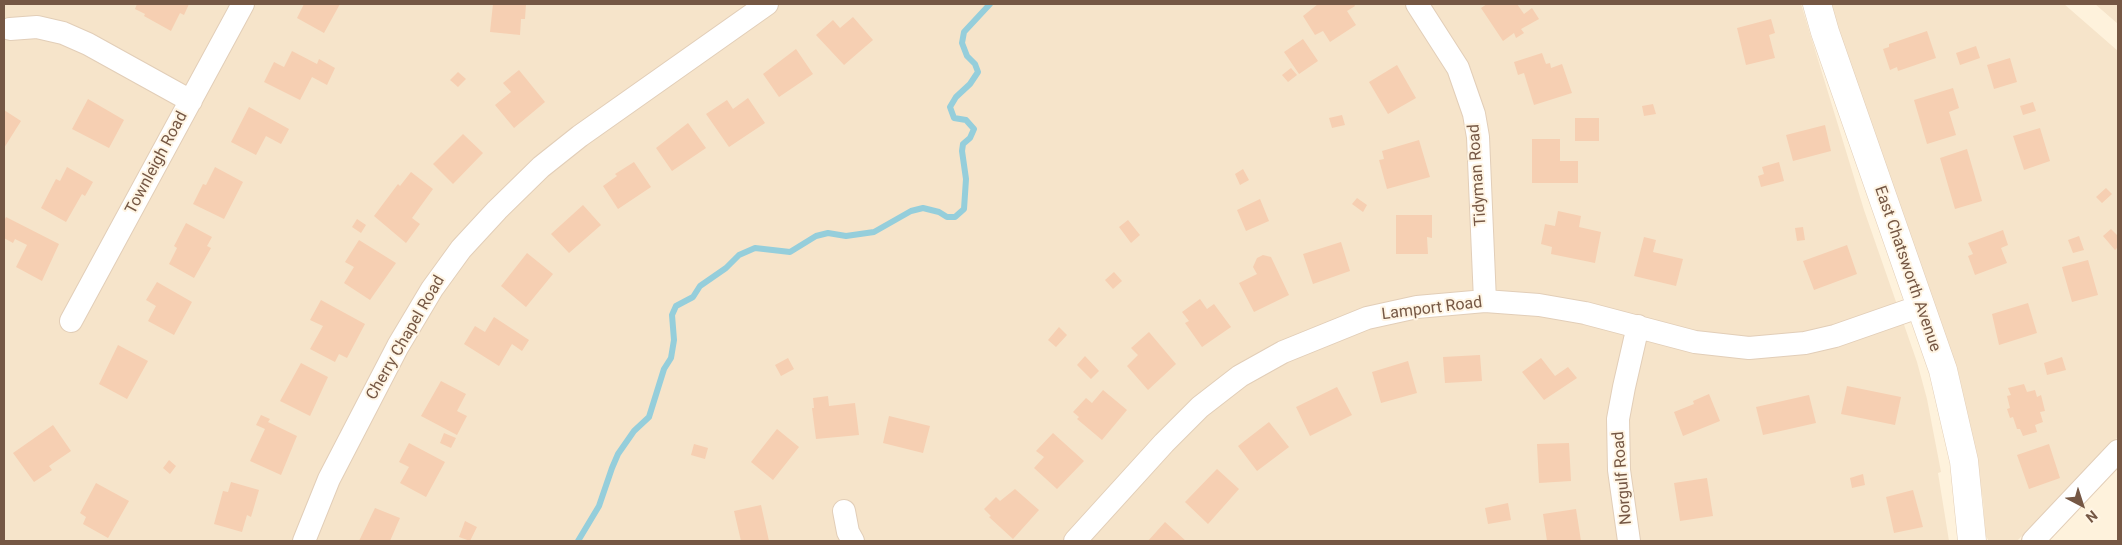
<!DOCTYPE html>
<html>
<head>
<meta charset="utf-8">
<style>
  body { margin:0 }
  #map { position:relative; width:2122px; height:545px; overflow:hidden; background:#fef2dc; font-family:Roboto,sans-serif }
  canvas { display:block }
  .frame { position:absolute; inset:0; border:5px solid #755744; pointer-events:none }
  .north { position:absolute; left:2057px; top:480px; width:50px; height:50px; -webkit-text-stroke:4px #fff5e4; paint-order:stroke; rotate:140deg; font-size:14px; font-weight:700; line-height:20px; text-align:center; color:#755744 }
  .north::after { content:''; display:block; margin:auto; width:18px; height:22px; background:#755744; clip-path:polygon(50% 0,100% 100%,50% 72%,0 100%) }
</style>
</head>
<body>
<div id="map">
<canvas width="2122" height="545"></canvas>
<div class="frame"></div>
<div class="north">N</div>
</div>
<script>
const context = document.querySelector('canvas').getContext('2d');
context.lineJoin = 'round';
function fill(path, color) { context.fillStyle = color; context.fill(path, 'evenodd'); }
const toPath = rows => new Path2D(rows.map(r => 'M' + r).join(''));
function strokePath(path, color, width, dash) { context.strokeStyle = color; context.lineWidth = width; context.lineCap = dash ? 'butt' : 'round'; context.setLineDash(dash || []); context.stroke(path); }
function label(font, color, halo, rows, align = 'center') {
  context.font = font + ' Roboto,sans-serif'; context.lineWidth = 4; context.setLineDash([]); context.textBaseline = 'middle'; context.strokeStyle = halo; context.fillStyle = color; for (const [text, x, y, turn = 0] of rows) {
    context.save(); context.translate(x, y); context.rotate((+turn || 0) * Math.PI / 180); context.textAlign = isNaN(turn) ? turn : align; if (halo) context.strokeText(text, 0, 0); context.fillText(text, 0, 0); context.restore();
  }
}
const residential = toPath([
  [4,4,1801,4,1864,210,1917,362,1927,399,1941,472,1938,473,1949,541,4,541],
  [1828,4,2064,4,2118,51,2118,437,2017,541,1989,541,1985,535,1983,500,1976,462],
  [2095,4,2118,4,2118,24]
]);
const stream = toPath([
  [578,541,599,506,612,468,618,454,634,431,649,417,664,369,671,358,674,340,672,315,676,306,693,297,700,286,726,268,739,255,755,248,790,252,816,236,828,233,846,236,874,232,911,211,923,208,939,212,947,217,955,217,964,209,966,179,962,151,963,144,970,138,974,129,966,120,954,118,950,107,956,97,970,84,978,72,975,64,967,56,962,43,964,32,990,4]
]);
const building = toPath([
  [137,4,189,4,184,15,180,13,171,31,144,16,145,14,135,9],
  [304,4,340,4,324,33,297,18],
  [493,4,526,4,525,19,521,19,520,35,490,32],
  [1318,4,1354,4,1355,6,1347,11,1356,25,1330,42,1323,31,1315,35,1303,16],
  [1487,4,1517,4,1524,14,1532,8,1539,19,1521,29,1524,33,1516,38,1514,33,1503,41,1481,8],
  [853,17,873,40,844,65,816,35,833,20,840,28],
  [1771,19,1775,33,1769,35,1775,58,1746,65,1737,28],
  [1927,31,1936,58,1898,71,1897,67,1890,70,1883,49,1889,47,1889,44],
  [1303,39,1318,61,1299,74,1284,52],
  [1976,46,1980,58,1960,65,1956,53],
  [796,49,813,74,779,97,763,74],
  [292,51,317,64,319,59,335,68,327,85,312,77,300,100,264,82,274,62,284,67],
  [1542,53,1546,64,1550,63,1551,68,1562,64,1572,93,1534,105,1524,73,1518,75,1514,62],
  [2010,58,2017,82,1994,89,1987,65],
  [1397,65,1416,98,1388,114,1369,82],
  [1291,68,1297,75,1288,82,1282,75],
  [519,70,545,102,514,128,495,105,511,92,503,83],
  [458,72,466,79,458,87,450,80],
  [1953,88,1959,108,1949,112,1956,135,1927,144,1914,100],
  [748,98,765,123,729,147,706,114,727,100,733,109],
  [88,99,124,120,109,148,72,129],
  [2033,102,2036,111,2023,115,2020,106],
  [1653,104,1656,114,1644,116,1642,106],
  [249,107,289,129,281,144,266,136,256,155,231,142],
  [4,110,21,121,4,148],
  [1342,115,1345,125,1332,128,1329,118],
  [1575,118,1599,118,1599,141,1575,141],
  [688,123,706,148,672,171,656,148],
  [1825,125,1831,151,1793,161,1786,135],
  [2040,128,2050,161,2024,170,2013,136],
  [463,134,483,153,453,184,433,164],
  [1532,139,1560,139,1560,161,1578,161,1578,183,1532,183],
  [1419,140,1430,177,1387,189,1379,160,1384,159,1382,151],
  [1967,149,1982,201,1955,209,1940,158],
  [634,162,651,187,618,209,603,186,617,176,615,174],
  [1779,162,1784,181,1761,187,1758,176,1764,174,1762,167],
  [67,167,93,182,85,196,82,194,66,222,41,208,56,179,60,181],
  [215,167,243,182,224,219,193,204,203,184,206,185],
  [1243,169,1249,180,1240,185,1235,174],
  [411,172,433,189,412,218,420,224,406,243,374,216,398,184,400,186],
  [2106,188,2112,194,2102,203,2096,197],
  [1357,198,1367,205,1363,212,1352,204],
  [1260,199,1269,221,1246,231,1237,210],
  [583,205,601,225,569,253,551,234],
  [1558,211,1581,216,1579,227,1601,232,1595,263,1551,254,1552,247,1541,244,1545,224,1555,226],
  [1396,215,1432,215,1432,238,1427,237,1428,254,1396,254],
  [6,217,59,244,42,281,16,267,27,245,15,239,13,243,4,238,4,221],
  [357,219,366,225,361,233,352,227],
  [1128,220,1140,235,1131,243,1119,227],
  [186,223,212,237,207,246,211,248,194,278,169,264,177,248,174,246],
  [1803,227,1805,240,1797,241,1795,228],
  [2111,229,2118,236,2118,247,2115,250,2103,236],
  [2003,230,2008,245,2001,248,2007,263,1975,275,1968,256,1973,254,1968,243],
  [2079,236,2084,250,2073,253,2068,240],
  [1644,237,1656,240,1653,252,1683,259,1676,286,1634,276],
  [359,240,396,263,370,300,344,283,354,267,345,262],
  [1341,242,1350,271,1313,284,1303,254],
  [1847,245,1857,274,1814,290,1803,261],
  [527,253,553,274,526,307,501,286],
  [1263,255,1271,257,1289,295,1254,312,1239,283,1257,274,1253,267,1257,258],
  [2088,260,2098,295,2072,302,2062,267],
  [1114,272,1122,281,1113,289,1105,280],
  [157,282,192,302,174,335,148,321,156,306,146,300],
  [1200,299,1207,309,1214,304,1231,327,1202,347,1185,323,1189,321,1182,312],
  [321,300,365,324,347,358,339,354,335,362,310,349,323,326,310,320],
  [2028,303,2037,333,1999,345,1992,314],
  [494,317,529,340,522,351,512,344,499,366,464,344,475,326,485,332],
  [1059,327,1067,335,1056,347,1048,340],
  [1149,332,1176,364,1148,390,1127,366,1138,355,1131,348],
  [118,345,148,361,127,399,99,384],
  [1480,355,1482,381,1445,383,1443,357],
  [1085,356,1099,371,1091,379,1077,365],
  [2062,357,2066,370,2047,375,2044,363],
  [788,358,794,369,781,376,775,365],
  [1541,358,1555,376,1568,367,1577,378,1544,400,1522,372],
  [1408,361,1417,393,1381,403,1372,372],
  [301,363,328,377,310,416,280,401],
  [441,381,466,394,457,411,467,416,457,435,421,416],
  [2024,384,2027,392,2035,390,2037,397,2041,395,2045,411,2040,412,2043,422,2035,425,2037,432,2023,436,2020,429,2017,429,2013,417,2010,418,2007,409,2010,408,2007,396,2011,395,2008,388],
  [1847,386,1901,397,1895,425,1841,414],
  [1337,387,1352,415,1310,436,1296,407],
  [1103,390,1127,410,1102,440,1077,419,1079,417,1073,412,1086,398,1092,403],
  [1709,394,1720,421,1683,436,1674,412,1694,404,1693,401],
  [1809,395,1816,423,1763,435,1756,407],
  [828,396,829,406,855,403,859,435,816,439,812,408,814,408,813,398],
  [261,415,270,419,268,422,297,436,281,475,250,461,265,429,256,425],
  [889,416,930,426,923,453,883,443],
  [1269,422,1289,447,1257,471,1238,446],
  [53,425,71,451,49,466,52,470,34,482,13,453],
  [777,429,799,447,773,480,751,462],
  [444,433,456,438,451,448,440,443],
  [1053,433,1084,461,1057,489,1034,468,1044,457,1036,451],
  [409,443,445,462,426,497,400,483,409,467,399,462],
  [1569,443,1571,481,1539,483,1537,444],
  [694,444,708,448,705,459,691,455],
  [2049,444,2060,478,2029,489,2017,455],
  [169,460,176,466,170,474,163,468],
  [1217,469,1239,489,1208,524,1185,502],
  [1863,474,1865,485,1852,488,1850,478],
  [1707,478,1713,516,1680,521,1674,483],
  [231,482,259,490,251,517,247,515,242,532,214,524,223,491,228,492],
  [96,483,129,501,108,538,83,524,86,517,80,513],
  [1015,489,1039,510,1013,539,989,517,991,516,984,509,996,497,1000,501],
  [1913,490,1923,527,1894,533,1886,497],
  [1508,503,1511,520,1488,524,1485,508],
  [761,505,769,541,741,541,734,511],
  [375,508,400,518,390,541,359,541],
  [1576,509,1581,541,1547,541,1543,514],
  [465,521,477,527,470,541,459,537],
  [1165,522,1186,541,1148,541]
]);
const minor = toPath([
  [1417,4,1458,68,1474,114,1478,137,1485,301],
  [10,29,37,27,63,33,88,44,191,101],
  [71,321,243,4],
  [844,511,848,532,853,541],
  [304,541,329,479,398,346,432,289,461,249,497,210,541,167,580,136,767,4],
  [1075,541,1164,443,1200,407,1240,376,1283,352,1367,318,1417,307,1485,301,1539,305,1585,313,1695,342,1749,348,1805,343,1835,336,1921,306],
  [1629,541,1619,470,1618,419,1624,387,1638,326],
  [2033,541,2118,451]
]);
const tertiary = toPath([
  [1817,4,1825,32,1943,370,1964,461,1972,541]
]);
const streetNames = [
  ["Townleigh Road",157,163,-62],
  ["Tidyman Road",1478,175,-94],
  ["East Chatsworth Avenue",1907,269,71],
  ["Lamport Road",1432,309,-7],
  ["Cherry Chapel Road",406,338,-60],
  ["Norgulf Road",1623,478,-95]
];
fill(residential, '#f6e4ca');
strokePath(stream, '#95cedb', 6);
fill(building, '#f6cfb2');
strokePath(minor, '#e2ceb8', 24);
strokePath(tertiary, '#e2ceb8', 29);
strokePath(minor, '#fff', 22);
strokePath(tertiary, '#fff', 28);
label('16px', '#755744', '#fff5e4', streetNames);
</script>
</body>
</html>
